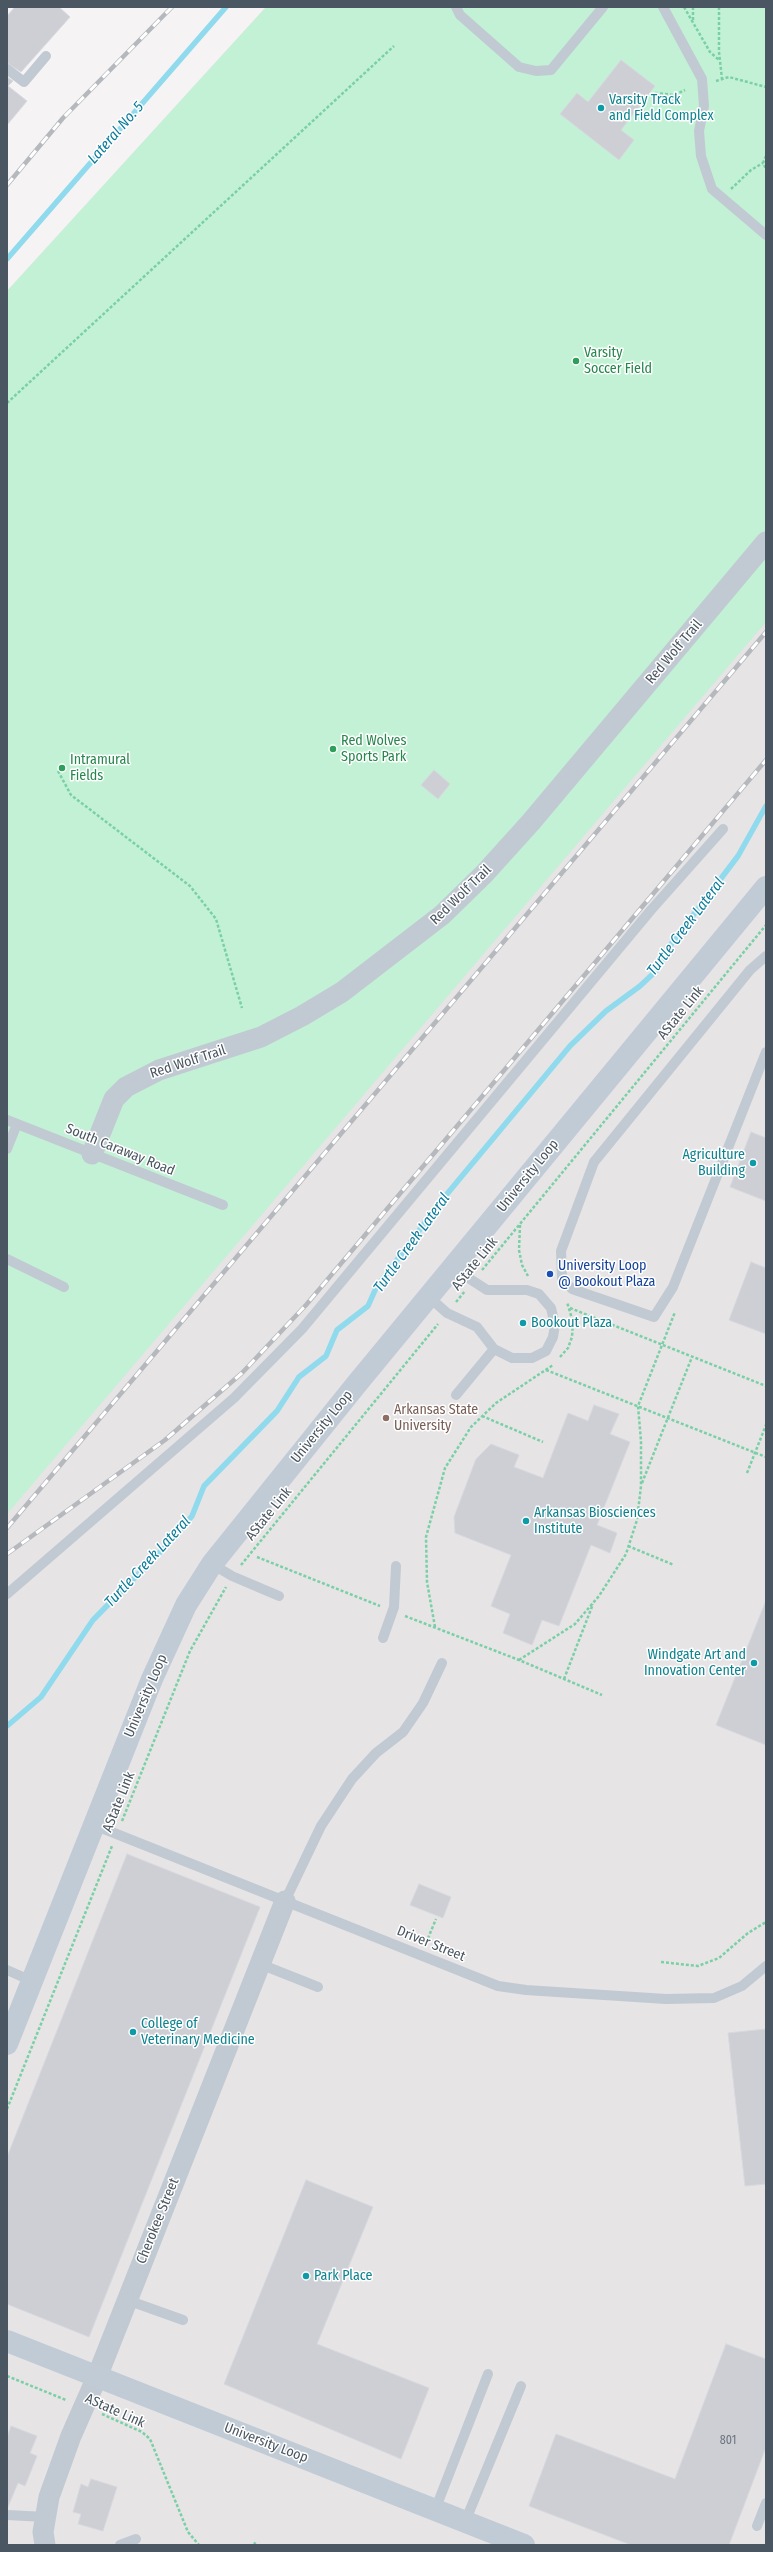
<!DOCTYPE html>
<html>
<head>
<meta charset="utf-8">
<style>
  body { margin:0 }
  #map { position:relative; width:773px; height:2552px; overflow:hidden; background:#f5f3f3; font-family:"Fira Sans Condensed",sans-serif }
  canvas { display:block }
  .frame { position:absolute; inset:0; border:8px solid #4a5661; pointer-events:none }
</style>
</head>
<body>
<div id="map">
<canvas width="773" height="2552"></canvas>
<div class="frame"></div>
</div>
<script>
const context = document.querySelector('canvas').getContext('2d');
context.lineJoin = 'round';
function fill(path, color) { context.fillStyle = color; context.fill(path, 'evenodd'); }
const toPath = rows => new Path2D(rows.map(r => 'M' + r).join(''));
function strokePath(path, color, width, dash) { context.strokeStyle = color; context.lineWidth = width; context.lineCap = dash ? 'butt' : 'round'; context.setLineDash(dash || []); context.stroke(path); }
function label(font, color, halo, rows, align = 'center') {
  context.font = font + ' "Fira Sans Condensed",sans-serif'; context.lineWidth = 3; context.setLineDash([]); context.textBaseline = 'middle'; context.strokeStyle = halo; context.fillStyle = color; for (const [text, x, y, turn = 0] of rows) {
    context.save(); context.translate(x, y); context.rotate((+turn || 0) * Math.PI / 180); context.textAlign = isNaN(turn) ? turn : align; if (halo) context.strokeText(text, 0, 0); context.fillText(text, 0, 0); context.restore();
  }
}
const education = toPath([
  [266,7,766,7,766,2545,7,2545,7,291]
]);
const green = toPath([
  [266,7,766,7,766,622,7,1514,7,291]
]);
const stream = toPath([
  [7,259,226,7],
  [7,1726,41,1697,93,1620,166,1546,192,1516,204,1486,277,1411,299,1377,326,1356,337,1330,368,1306,376,1288,442,1200,570,1046,606,1011,640,986,657,970,669,947,738,856,766,806]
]);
const building = toPath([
  [15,7,59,7,70,17,21,72,7,63,7,16,15,7],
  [621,60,655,86,621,130,634,140,619,160,560,114,577,93,588,102,621,60],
  [7,77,13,81,8,86,27,101,7,125,7,77],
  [434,770,450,784,438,799,421,785,434,770],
  [751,1132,766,1138,766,1201,730,1187,751,1132],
  [751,1262,766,1268,766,1334,729,1320,751,1262],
  [594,1405,619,1414,610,1434,630,1442,597,1525,617,1533,610,1553,591,1545,559,1626,542,1620,532,1645,503,1633,510,1614,491,1606,511,1555,455,1533,454,1517,476,1459,491,1444,519,1455,514,1467,543,1478,568,1413,588,1421,594,1405],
  [765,1603,766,1603,766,1745,716,1725,765,1603],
  [127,1854,260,1907,89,2337,7,2304,7,2157,127,1854],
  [419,1884,451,1897,443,1918,410,1905,419,1884],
  [766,2029,766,2184,745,2186,728,2033,766,2029],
  [306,2180,373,2207,317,2344,429,2388,401,2459,224,2384,306,2180],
  [726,2344,766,2359,766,2447,729,2545,631,2545,529,2506,556,2434,675,2479,726,2344],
  [11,2426,37,2436,30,2453,37,2456,25,2486,18,2483,7,2509,7,2437,11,2426],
  [91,2479,117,2487,103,2531,78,2524,81,2514,73,2512,81,2484,88,2487,91,2479]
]);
const path = toPath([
  [684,7,710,52,719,60],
  [693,7,693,22],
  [719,7,719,52,722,79],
  [716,81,729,77,766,87],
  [655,93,674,95,685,90],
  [766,156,763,163,766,169],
  [731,189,751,170,763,163],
  [7,403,394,46],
  [58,771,71,795,190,886,216,919,242,1008],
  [520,1225,519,1250,522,1265,528,1276],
  [482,1270,766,925],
  [456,1302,465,1291],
  [570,1308,766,1386],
  [560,1357,568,1348,572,1337,573,1322,567,1302],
  [546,1370,766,1457],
  [482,1416,543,1442],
  [747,1473,766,1425],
  [642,1483,692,1357],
  [628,1546,674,1565],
  [257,1557,380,1606],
  [241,1565,438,1324],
  [405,1616,519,1660,602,1695],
  [435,1627,427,1582,426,1537,445,1468,471,1427,496,1403,553,1365],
  [519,1660,575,1624,599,1596,626,1554,637,1520,641,1486,641,1441,638,1406,675,1312],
  [564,1679,593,1604],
  [122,1821,190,1651,226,1587],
  [426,1943,436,1919],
  [661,1962,698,1966,719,1958,748,1933,766,1922],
  [7,2109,112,1846],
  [7,2376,66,2400],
  [102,2414,142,2432,150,2439,188,2532,199,2545],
  [254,2545,256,2541]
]);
const lane = toPath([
  [456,7,460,15,519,67,536,71,551,70,603,7],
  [663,7,702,79,704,106,699,131,701,156,712,189,766,235],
  [7,69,24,82,46,56],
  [766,956,750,970,594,1162,561,1251,562,1278,572,1289,654,1317,673,1287,766,1052],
  [7,1120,223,1205],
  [7,1149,17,1124],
  [7,1259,64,1287],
  [429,1297,447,1313,477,1327,494,1349,512,1358,532,1358,546,1351,553,1337,555,1325,551,1308,539,1294,527,1290,487,1290,453,1268],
  [456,1395,494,1349],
  [212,1564,232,1576,279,1596],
  [7,1594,234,1398,302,1329,651,910,723,829],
  [383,1638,394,1607,396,1566],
  [94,1825,498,1986,526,1990,666,1999,714,1998,742,1986,766,1966],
  [285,1901,321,1826,352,1779,376,1753,403,1732,423,1703,442,1663],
  [260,1964,318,1987],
  [7,1970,32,1981],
  [127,2300,183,2320],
  [435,2510,488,2374],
  [7,2515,46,2517],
  [465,2522,521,2386],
  [757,2526,766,2503],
  [120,2545,136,2539]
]);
const street = toPath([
  [92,1154,114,1099,126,1087,159,1070,261,1037,302,1016,342,992,442,915,484,874,531,822,766,542],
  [45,2545,43,2532,49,2497,71,2436,97,2377,285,1901]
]);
const secondary = toPath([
  [7,2044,152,1679,186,1605,212,1564,355,1386,766,887],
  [7,2341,524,2545]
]);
const rail = toPath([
  [7,185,63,118,172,7],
  [7,1528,766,632],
  [7,1554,165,1440,242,1373,306,1305,766,760]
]);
const markers = [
  [601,108,4,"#0f9aa8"],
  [576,361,4,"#2e9e5b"],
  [333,749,4,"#2e9e5b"],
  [62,768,4,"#2e9e5b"],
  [753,1163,4,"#0f9aa8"],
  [550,1274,4,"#1a4fb4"],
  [523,1323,4,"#0f9aa8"],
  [386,1418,4,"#8d6e63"],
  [526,1521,4,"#0f9aa8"],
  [754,1663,4,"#0f9aa8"],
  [133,2032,4,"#0f9aa8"],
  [306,2276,4,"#0f9aa8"]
];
const numberNames = [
  ["801",728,2441]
];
const cultureNames = [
  ["Varsity Track",609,100],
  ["and Field Complex",609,116],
  ["Agriculture",745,1155,"right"],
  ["Building",745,1171,"right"],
  ["Bookout Plaza",531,1323],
  ["Arkansas Biosciences",534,1513],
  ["Institute",534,1529],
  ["Windgate Art and",746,1655,"right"],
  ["Innovation Center",746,1671,"right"],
  ["College of",141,2024],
  ["Veterinary Medicine",141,2040],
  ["Park Place",314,2276]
];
const leisureNames = [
  ["Varsity",584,353],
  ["Soccer Field",584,369],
  ["Red Wolves",341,741],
  ["Sports Park",341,757],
  ["Intramural",70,760],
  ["Fields",70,776]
];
const streetNames = [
  ["Red Wolf Trail",674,652,-50],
  ["Red Wolf Trail",461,895,-44],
  ["AState Link",681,1013,-51],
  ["Red Wolf Trail",188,1062,-18],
  ["South Caraway Road",120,1150,22],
  ["University Loop",528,1176,-51],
  ["AState Link",475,1264,-51],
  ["University Loop",322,1427,-51],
  ["AState Link",269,1514,-51],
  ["University Loop",146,1696,-67],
  ["AState Link",119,1802,-68],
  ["Driver Street",431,1944,22],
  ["Cherokee Street",158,2221,-68],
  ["AState Link",115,2411,24],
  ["University Loop",266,2443,21]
];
const transitNames = [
  ["University Loop",558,1266],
  ["@ Bookout Plaza",558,1282]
];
const educationNames = [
  ["Arkansas State",394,1410],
  ["University",394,1426]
];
const waterNames = [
  ["Lateral No. 5",116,133,-49],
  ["Turtle Creek Lateral",686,927,-53],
  ["Turtle Creek Lateral",412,1243,-54],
  ["Turtle Creek Lateral",148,1562,-47]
];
fill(education, '#e6e4e5');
fill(green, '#c3f1d5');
strokePath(stream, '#90daee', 5.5);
fill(building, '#cdcfd5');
strokePath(building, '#d7d9de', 1);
strokePath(path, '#7ad0a6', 2.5, [3, 2]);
strokePath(lane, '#c1cad2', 10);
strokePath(street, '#c1cad2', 21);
strokePath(secondary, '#c1cbd6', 22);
strokePath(rail, '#b5b8bd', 4.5);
strokePath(rail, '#fff', 3, [9]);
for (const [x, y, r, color] of markers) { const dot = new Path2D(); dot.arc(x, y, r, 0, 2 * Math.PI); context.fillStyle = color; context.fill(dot); strokePath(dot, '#fff', 1.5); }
label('12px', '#6b747e', null, numberNames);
label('14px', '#0d838f', '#fff', cultureNames, 'left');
label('14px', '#27864d', '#fff', leisureNames, 'left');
label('14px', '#4a5661', '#fff', streetNames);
label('14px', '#164399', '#fff', transitNames, 'left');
label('14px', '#785e54', '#fff', educationNames, 'left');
label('italic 15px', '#0c7c9b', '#fff', waterNames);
</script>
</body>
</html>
